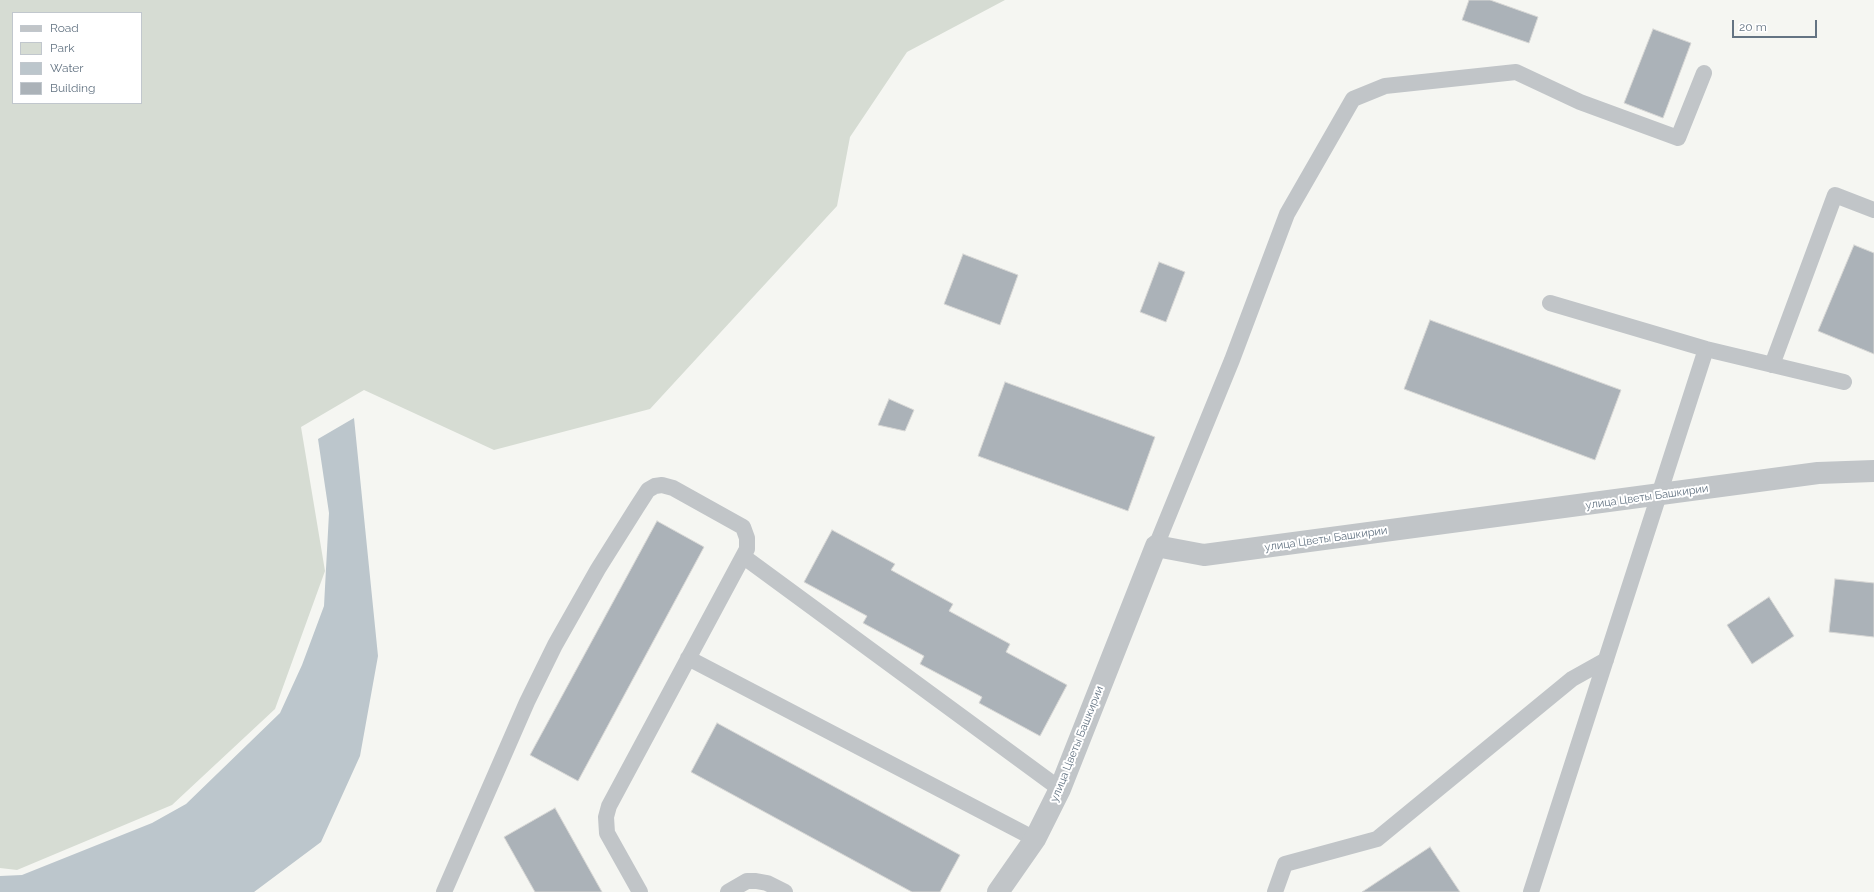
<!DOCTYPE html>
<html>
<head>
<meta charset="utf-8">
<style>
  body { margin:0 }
  #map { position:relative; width:1874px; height:892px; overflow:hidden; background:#f5f6f2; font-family:Raleway,sans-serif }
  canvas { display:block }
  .legend { position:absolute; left:12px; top:12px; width:130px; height:92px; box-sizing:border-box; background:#fff; border:1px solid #c1c7cd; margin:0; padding:5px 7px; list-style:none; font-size:12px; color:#647483 }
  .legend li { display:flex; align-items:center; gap:8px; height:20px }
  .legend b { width:20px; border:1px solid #c1c7cd }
  .scale { position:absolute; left:1732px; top:20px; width:85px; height:18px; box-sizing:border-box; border:2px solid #647483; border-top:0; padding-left:5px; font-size:12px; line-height:14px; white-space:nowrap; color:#647483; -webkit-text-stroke:3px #fff; paint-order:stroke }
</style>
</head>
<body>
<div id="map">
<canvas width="1874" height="892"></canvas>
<ul class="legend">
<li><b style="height:5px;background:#c1c5c8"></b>Road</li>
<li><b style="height:11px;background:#d6dcd3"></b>Park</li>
<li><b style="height:11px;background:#bcc6cc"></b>Water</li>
<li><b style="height:11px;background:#abb2b8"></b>Building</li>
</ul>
<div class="scale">20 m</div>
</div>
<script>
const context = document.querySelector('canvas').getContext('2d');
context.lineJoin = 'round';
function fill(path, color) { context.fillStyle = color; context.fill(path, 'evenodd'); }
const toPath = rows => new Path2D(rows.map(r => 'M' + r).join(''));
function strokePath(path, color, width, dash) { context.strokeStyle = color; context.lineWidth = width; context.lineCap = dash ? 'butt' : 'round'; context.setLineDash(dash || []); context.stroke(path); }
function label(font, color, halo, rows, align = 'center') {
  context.font = font + ' Raleway,sans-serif'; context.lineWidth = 4; context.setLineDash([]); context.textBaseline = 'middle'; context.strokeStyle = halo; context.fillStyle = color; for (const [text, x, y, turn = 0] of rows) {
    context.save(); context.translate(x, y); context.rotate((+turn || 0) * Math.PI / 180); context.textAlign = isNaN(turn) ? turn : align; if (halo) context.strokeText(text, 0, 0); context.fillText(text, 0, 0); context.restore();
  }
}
const green = toPath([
  [0,0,1005,0,907,52,850,137,837,206,650,409,494,450,364,390,301,427,325,571,275,709,172,805,17,870,0,868],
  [13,13,141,13,141,103,13,103]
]);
const water = toPath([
  [354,418,378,656,360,756,321,842,254,892,0,892,0,876,22,875,152,823,186,804,280,713,302,665,324,606,329,513,318,439]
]);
const building = toPath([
  [1469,0,1490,0,1538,17,1529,43,1462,20,1469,0],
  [1653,29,1691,43,1663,118,1624,103,1653,29],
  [1854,245,1874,253,1874,354,1818,331,1854,245],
  [963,254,1018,275,1000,325,944,304,963,254],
  [1159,262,1185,272,1166,322,1140,312,1159,262],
  [1430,320,1621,390,1595,460,1404,389,1430,320],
  [1005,382,1155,437,1128,511,978,456,1005,382],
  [889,399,914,410,905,431,878,425,889,399],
  [657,521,704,547,578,781,530,755,657,521],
  [832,530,895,564,891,570,953,604,949,611,1010,644,1006,652,1067,685,1040,736,979,703,982,697,920,664,924,656,863,623,867,616,804,582,832,530],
  [1835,579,1874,583,1874,637,1829,632,1835,579],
  [1769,597,1794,636,1752,664,1727,625,1769,597],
  [717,723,960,855,940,892,912,892,691,772,717,723],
  [555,808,602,892,535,892,504,837,555,808],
  [1430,847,1460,892,1362,892,1430,847]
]);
const service = toPath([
  [1550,303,1706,349,1844,382],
  [1772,365,1835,195,1874,210],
  [1156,546,1232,360,1287,214,1353,99,1385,86,1516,72,1580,102,1678,138,1704,73],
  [744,557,1060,789],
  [688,658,1035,839],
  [444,892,527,702,555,645,598,569,637,507,648,490,655,486,662,485,673,488,743,527,747,538,747,549,609,806,606,817,607,833,640,892],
  [728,892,747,881,756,881,767,883,785,892],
  [1275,892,1285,864,1377,839,1572,679,1606,660],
  [1531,892,1706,349]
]);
const minor = toPath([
  [998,892,1035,839,1060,789,1156,546,1204,555,1818,473,1874,471]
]);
const streetNames = [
  ["улица Цветы Башкирии",1647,497,-8],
  ["улица Цветы Башкирии",1326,539,-8],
  ["улица Цветы Башкирии",1077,744,-68]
];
fill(green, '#d6dcd3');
fill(water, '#bcc6cc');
fill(building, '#abb2b8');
strokePath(building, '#d7d7d5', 1);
strokePath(service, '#c1c5c8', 16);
strokePath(minor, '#c1c5c8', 22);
label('11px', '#647483', '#fff', streetNames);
</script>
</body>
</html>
